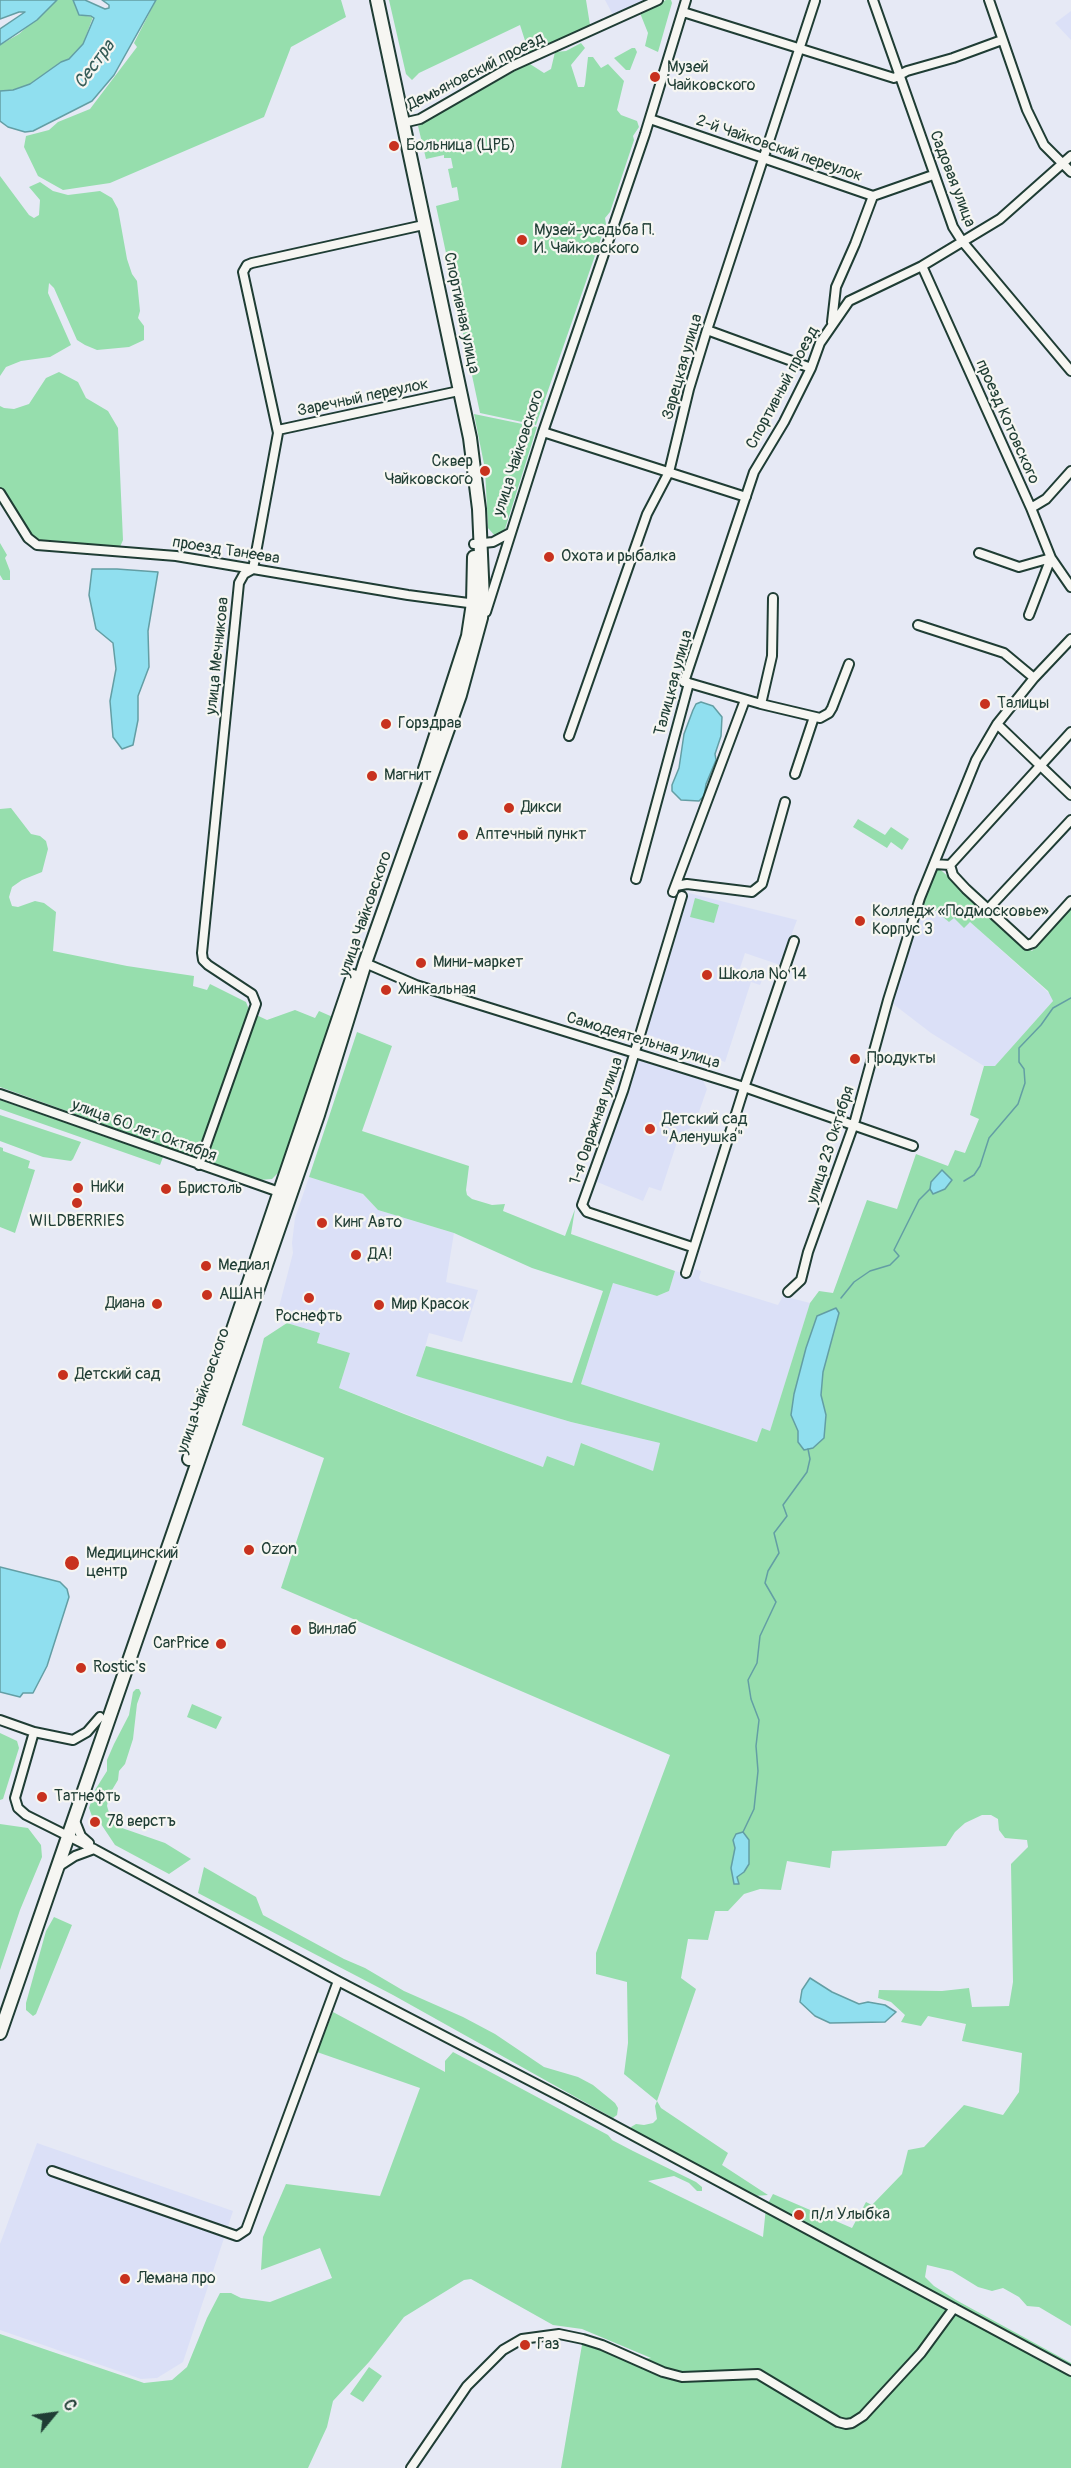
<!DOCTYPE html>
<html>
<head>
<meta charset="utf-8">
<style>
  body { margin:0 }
  #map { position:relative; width:1071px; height:2468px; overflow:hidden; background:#e6e9f5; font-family:Pangolin,sans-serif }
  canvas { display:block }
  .north { position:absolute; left:24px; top:2384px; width:60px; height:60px; -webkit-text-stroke:4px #f6f6f2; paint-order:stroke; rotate:61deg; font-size:16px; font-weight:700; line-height:24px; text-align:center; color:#1f3d34 }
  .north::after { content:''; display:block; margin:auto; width:21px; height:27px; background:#1f3d34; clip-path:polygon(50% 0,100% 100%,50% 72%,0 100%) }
</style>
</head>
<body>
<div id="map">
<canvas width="1071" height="2468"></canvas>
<div class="north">С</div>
</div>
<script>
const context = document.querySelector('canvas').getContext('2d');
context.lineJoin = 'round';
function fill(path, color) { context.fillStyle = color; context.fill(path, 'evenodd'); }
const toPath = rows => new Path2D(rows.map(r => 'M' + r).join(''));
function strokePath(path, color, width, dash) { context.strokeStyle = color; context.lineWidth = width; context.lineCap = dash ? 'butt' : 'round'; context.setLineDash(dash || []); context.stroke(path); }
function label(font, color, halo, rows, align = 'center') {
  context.font = font + ' Pangolin,sans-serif'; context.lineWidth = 4.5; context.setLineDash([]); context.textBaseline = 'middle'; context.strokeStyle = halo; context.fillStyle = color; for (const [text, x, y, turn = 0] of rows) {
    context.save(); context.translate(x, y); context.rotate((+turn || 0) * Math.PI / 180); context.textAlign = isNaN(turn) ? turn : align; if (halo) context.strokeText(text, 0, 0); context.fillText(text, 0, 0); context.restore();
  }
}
const built = toPath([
  [605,0,647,0,613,15],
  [1071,11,1071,40,1055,23],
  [689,893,797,920,780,965,745,953,739,971,762,980,760,985,751,982,725,1062,646,1034],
  [918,904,932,908,949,922,954,917,960,924,970,922,1051,995,1053,1001,995,1066,984,1066,931,1033,888,1000],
  [637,1057,702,1078,707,1089,694,1126,680,1133,661,1191,649,1187,643,1201,595,1181],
  [309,1177,363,1194,378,1210,454,1233,446,1282,478,1290,462,1342,429,1333,417,1376,571,1422,660,1443,653,1472,582,1443,574,1466,543,1467,339,1388,350,1353,317,1343,320,1333,287,1323,279,1307,293,1253,292,1243,295,1218],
  [695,1269,701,1271,699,1278,701,1281,778,1305,783,1296,810,1303,770,1431,757,1442,581,1384,613,1283,657,1296,669,1291,675,1271,693,1276],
  [37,2143,233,2211,183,2362,157,2378,141,2379,0,2330,0,2244]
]);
const green = toPath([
  [57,0,73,0,79,15,93,17,83,44,69,59,61,62,30,84,13,90,0,91,0,45,19,34],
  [156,0,341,0,346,17,291,47,264,117,110,183,63,190,38,176,24,147,26,136,49,130,58,122,90,109,137,47,134,43],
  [389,0,586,0,590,25,529,53,520,25,419,73,412,80,406,74],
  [666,0,671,0,672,3,658,52,645,46,648,33,640,13],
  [581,43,585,48,571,65,578,87,584,87,585,84,588,57,593,57,601,68,608,64,624,81,617,110,621,115,637,121,639,127,633,136,634,140,610,212,605,218,606,224,536,425,480,413,436,206,459,200,457,187,452,188,448,169,453,168,451,158,444,158,444,155,426,159,418,126,522,67,530,64,544,73,551,69,555,52,566,51],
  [632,48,635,48,637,52,630,70,626,70,614,58],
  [0,176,29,215,34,218,39,215,40,200,29,187,40,182,53,191,68,195,100,191,112,198,118,209,127,259,132,274,137,281,140,311,138,318,144,326,144,340,129,347,97,350,85,345,77,340,54,288,49,283,48,293,71,345,50,357,21,361,6,367,0,376],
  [59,372,78,382,86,398,108,411,118,428,123,540,120,547,44,544,33,541,0,487,0,406,4,408,14,409,29,404,46,378],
  [474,414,537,427,505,529,495,536,488,528,485,469],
  [0,543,7,555,5,558,10,571,10,580,3,580,0,575],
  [11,808,31,834,40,836,46,841,48,849,42,872,22,880,12,887,9,897,12,906,18,907,35,901,44,903,56,912,53,951,127,966,194,976,193,986,207,990,210,984,246,1002,250,1012,267,1020,295,1010,315,1018,319,1011,335,1018,280,1171,272,1179,259,1180,0,1087,0,809],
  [858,819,885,835,891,827,909,839,902,850,891,842,887,848,853,827],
  [934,864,1032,951,1071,908,1071,2326,1039,2307,1027,2306,1019,2297,1003,2288,992,2291,978,2287,952,2271,927,2265,925,2277,934,2286,956,2300,1071,2363,1071,2468,561,2468,583,2339,636,2360,651,2358,582,2329,553,2325,471,2279,464,2280,404,2317,369,2362,333,2401,327,2427,308,2468,0,2468,0,2334,144,2383,172,2380,187,2367,207,2318,220,2293,231,2293,241,2298,270,2302,332,2278,320,2248,261,2270,263,2237,286,2184,380,2196,420,2088,317,2052,333,2012,445,2072,445,2061,453,2052,608,2135,612,2140,633,2151,696,2182,702,2187,702,2191,697,2191,689,2183,674,2176,648,2181,763,2237,766,2207,773,2194,852,2228,866,2202,872,2205,902,2174,908,2150,924,2147,964,2105,1003,2115,1019,2092,1022,2053,962,2041,966,2024,928,2016,921,2026,901,2022,905,2015,891,2002,878,1998,879,1990,942,1991,969,1988,972,2007,1009,2006,1013,1982,1011,1864,1028,1847,1027,1840,1005,1838,999,1830,998,1819,991,1815,982,1815,965,1823,955,1832,946,1846,832,1851,830,1868,787,1861,781,1890,760,1889,744,1894,728,1911,715,1911,708,1940,688,1939,681,1978,696,1989,657,2101,661,2108,728,2153,722,2165,768,2195,755,2196,632,2131,631,2127,636,2124,644,2125,653,2123,657,2119,655,2106,657,2101,624,2074,628,2043,627,1982,596,1974,596,1953,670,1755,281,1588,324,1458,242,1425,264,1338,287,1323,320,1333,317,1343,350,1353,339,1388,404,1414,543,1467,547,1456,574,1466,581,1443,653,1471,660,1443,571,1422,416,1376,426,1346,572,1383,603,1291,532,1268,454,1233,378,1210,363,1194,309,1177,357,1032,392,1046,362,1131,469,1166,466,1190,467,1195,472,1199,492,1205,505,1204,503,1211,565,1236,575,1209,571,1234,675,1271,669,1291,657,1296,613,1283,581,1384,757,1442,762,1428,770,1431,810,1303,819,1291,833,1293,867,1200,897,1209,916,1154,948,1166,955,1150,965,1153,979,1119,970,1115,984,1066,995,1066,1053,1001,1048,991,970,922,964,928,954,918,949,922,932,908,918,904],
  [695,898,719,905,714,923,690,917],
  [0,1100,163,1157,160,1165,0,1109],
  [0,1115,81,1142,73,1159,71,1161,43,1157,0,1141],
  [0,1147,3,1148,3,1151,30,1161,28,1168,35,1170,15,1233,0,1227],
  [136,1689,139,1689,141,1693,137,1704,133,1739,125,1764,119,1771,118,1780,109,1795,107,1806,111,1819,122,1828,165,1843,191,1859,169,1874,115,1845,101,1824,93,1819,89,1808,95,1790,107,1771,107,1760,114,1744,129,1715,133,1692],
  [192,1704,222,1717,216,1729,187,1717],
  [0,1733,17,1741,19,1748,3,1799,0,1800],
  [0,1824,28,1828,41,1845,42,1857,20,1910,0,1970],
  [204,1867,256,1897,263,1915,344,1959,365,1968,404,1991,463,2017,495,2034,544,2067,578,2077,593,2085,615,2103,618,2108,617,2115,613,2118,393,1995,198,1893],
  [54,1917,72,1925,36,2014,33,2016,26,2010,26,2003,46,1931],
  [369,2367,382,2376,363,2402,350,2394]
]);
const water = toPath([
  [0,0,57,0,37,20,0,45,0,29,25,12,19,12,0,19,0,0],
  [73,0,85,0,105,9,109,8,109,5,102,0,156,0,114,75,92,101,33,131,25,132,8,127,0,121,0,91,13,90,30,84,61,62,69,59,83,44,94,18,91,16,79,15,73,0],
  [92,569,117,569,158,572,148,631,149,667,138,696,138,720,133,745,122,749,113,737,110,701,116,669,113,643,96,629,89,595,92,569],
  [701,702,713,706,722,717,721,736,715,754,716,760,706,784,704,796,699,801,681,800,672,791,672,785,679,768,684,734,693,710,696,704,701,702],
  [942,1170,952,1180,945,1189,933,1194,930,1189,931,1182,942,1170],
  [836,1308,839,1313,823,1372,821,1395,826,1415,824,1438,813,1448,804,1450,798,1442,798,1431,791,1415,794,1394,806,1348,817,1316,836,1308],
  [0,1567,60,1582,67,1589,69,1597,47,1666,33,1693,23,1693,20,1697,0,1692,0,1567],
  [743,1832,749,1840,749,1864,744,1872,737,1877,739,1884,734,1884,731,1868,735,1848,733,1840,736,1834,743,1832],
  [810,1978,832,1992,859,2004,868,2002,885,2005,896,2012,885,2022,830,2023,815,2016,800,2002,802,1990,810,1978]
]);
const stream = toPath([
  [964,1181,974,1175,980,1166,989,1138,1018,1104,1025,1083,1024,1069,1019,1062,1019,1048,1041,1025,1053,1008,1071,998],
  [841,1298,854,1282,870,1271,890,1265,899,1256,894,1250,919,1200,930,1189],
  [743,1832,754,1809,758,1771,756,1746,759,1720,751,1699,748,1680,757,1663,760,1636,776,1602,765,1583,768,1571,779,1553,774,1533,787,1516,783,1505,807,1472,810,1459,808,1449]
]);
const minor = toPath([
  [873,0,953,227,962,241,1071,371],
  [989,0,1027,110,1044,145,1071,172],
  [683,12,894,78,907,71,953,58,1002,40],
  [650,119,873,196,933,175],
  [403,123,420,119,512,66,658,0],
  [922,266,1031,508,1051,558,1071,587],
  [832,322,836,287,855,244,873,196],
  [707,330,811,368],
  [278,430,454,392],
  [543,432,746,497],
  [0,493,28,538,37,545,176,556,408,595,476,604],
  [1031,508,1046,499,1071,471],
  [474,544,493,542,510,533],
  [979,553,1019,567,1051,558,1029,615],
  [486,612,543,432,645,134,686,0],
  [918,625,1004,653,1034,678],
  [689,683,761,704,820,718,829,713,832,708,849,664],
  [761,704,772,656,773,598],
  [997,724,1071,795],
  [569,736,647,514,669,472,689,389,707,330,815,1],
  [795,774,814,717],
  [934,864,950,865,953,875,966,889,1027,945,1033,943,1071,901],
  [950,865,1071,732],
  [636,879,689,683,684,682,754,472,784,422,811,368,820,343,849,301,922,266,1000,219,1071,156],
  [676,886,687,884,752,892,762,884,785,802],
  [673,892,745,700],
  [682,896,623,1091,582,1205,587,1212,692,1247],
  [988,909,1071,820],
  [365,963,416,985,744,1087,913,1146],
  [0,1094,282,1193],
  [199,1165,256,1004,252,994,208,965,203,960,202,953,239,583,244,574,253,569,278,433,243,272,247,265,252,263,419,226],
  [686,1273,745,1085,794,941],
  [788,1292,801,1280,808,1252,854,1124,888,1000,920,898,976,760,997,724,1034,678,1071,639],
  [0,1720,34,1732,73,1740,87,1732,100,1717],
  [34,1732,15,1798,18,1808,26,1815,94,1849,338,1981,567,2100,1071,2371],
  [75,1821,81,1836,89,1843],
  [58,1867,75,1856,94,1849],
  [52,2171,237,2236,246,2230,338,1981],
  [411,2468,467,2386,503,2350,522,2339,559,2334,583,2339,602,2345,663,2372,682,2377,758,2374,838,2422,846,2424,852,2423,863,2416,921,2353,954,2308]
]);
const highway = toPath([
  [425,769,468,636,473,603,474,557],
  [189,1459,353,976],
  [0,2033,318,1115,365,963,460,695,481,618,483,600,479,509,470,438,377,0]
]);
const markers = [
  [655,77,6,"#c8321e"],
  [394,146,6,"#c8321e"],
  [522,240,6,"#c8321e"],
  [485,471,6,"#c8321e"],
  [549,557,6,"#c8321e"],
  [985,704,6,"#c8321e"],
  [386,724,6,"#c8321e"],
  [372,776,6,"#c8321e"],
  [509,808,6,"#c8321e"],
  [463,835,6,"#c8321e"],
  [860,921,6,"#c8321e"],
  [421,963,6,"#c8321e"],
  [707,975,6,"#c8321e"],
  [386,990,6,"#c8321e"],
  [855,1059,6,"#c8321e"],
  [650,1129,6,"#c8321e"],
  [78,1188,6,"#c8321e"],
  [166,1189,6,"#c8321e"],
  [77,1203,6,"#c8321e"],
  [322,1223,6,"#c8321e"],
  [356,1255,6,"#c8321e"],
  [206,1266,6,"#c8321e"],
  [207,1295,6,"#c8321e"],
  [309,1298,6,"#c8321e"],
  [157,1304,6,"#c8321e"],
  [379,1305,6,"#c8321e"],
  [63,1375,6,"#c8321e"],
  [249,1550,6,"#c8321e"],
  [72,1563,8,"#c8321e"],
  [296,1630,6,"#c8321e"],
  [221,1644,6,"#c8321e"],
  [81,1668,6,"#c8321e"],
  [42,1797,6,"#c8321e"],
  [95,1822,6,"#c8321e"],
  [799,2215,6,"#c8321e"],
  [125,2279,6,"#c8321e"],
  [525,2345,6,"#c8321e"]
];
const poiNames = [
  ["Музей",667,68],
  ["Чайковского",667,86],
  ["Больница (ЦРБ)",406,146],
  ["Музей-усадьба П.",534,231],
  ["И. Чайковского",534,249],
  ["Сквер",473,462,"right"],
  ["Чайковского",473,480,"right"],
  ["Охота и рыбалка",561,557],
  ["Талицы",997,704],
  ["Горздрав",398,724],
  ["Магнит",384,776],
  ["Дикси",521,808],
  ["Аптечный пункт",475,835],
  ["Колледж «Подмосковье»",872,912],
  ["Корпус 3",872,930],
  ["Мини-маркет",433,963],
  ["Школа № 14",719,975],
  ["Хинкальная",398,990],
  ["Продукты",867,1059],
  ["Детский сад",662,1120],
  ["\"Аленушка\"",662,1138],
  ["НиКи",90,1188],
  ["Бристоль",178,1189],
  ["WILDBERRIES",77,1222,"center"],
  ["Кинг Авто",334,1223],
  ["ДА!",368,1255],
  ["Медиал",218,1266],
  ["AШАН",219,1295],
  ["Диана",145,1304,"right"],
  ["Мир Красок",391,1305],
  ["Роснефть",309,1317,"center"],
  ["Детский сад",75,1375],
  ["Ozon",261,1550],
  ["Медицинский",86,1554],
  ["центр",86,1572],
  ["Винлаб",308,1630],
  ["CarPrice",209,1644,"right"],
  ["Rostic's",93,1668],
  ["Татнефть",54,1797],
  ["78 верстъ",107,1822],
  ["п/л Улыбка",811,2215],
  ["Лемана про",137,2279],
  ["Газ",537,2345]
];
const streetNames = [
  ["Демьяновский проезд",476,72,-27],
  ["2-й Чайковский переулок",779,149,19],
  ["Садовая улица",952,179,69],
  ["Спортивная улица",461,313,78],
  ["Зарецкая улица",683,367,-74],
  ["Спортивный проезд",783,388,-62],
  ["Заречный переулок",363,398,-12],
  ["проезд Котовского",1007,422,66],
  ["улица Чайковского",519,453,-72],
  ["проезд Танеева",226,551,9],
  ["улица Мечникова",218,656,-84],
  ["Талицкая улица",674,683,-75],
  ["улица Чайковского",366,914,-71],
  ["Самодеятельная улица",643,1041,17],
  ["1-я Овражная улица",597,1121,-71],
  ["улица 60 лет Октября",144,1131,20],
  ["улица 23 Октября",831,1145,-72],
  ["улица Чайковского",204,1391,-71]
];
const waterNames = [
  ["Сестра",95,65,-53]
];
fill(built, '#dbe0f7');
fill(green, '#96dead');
fill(water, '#90dfef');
strokePath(water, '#639ea4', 1.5);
strokePath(stream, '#639ea4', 1.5);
strokePath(minor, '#1f3d34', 12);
strokePath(highway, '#1f3d34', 16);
strokePath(minor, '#f6f6f2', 8);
strokePath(highway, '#f6f6f2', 12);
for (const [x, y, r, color] of markers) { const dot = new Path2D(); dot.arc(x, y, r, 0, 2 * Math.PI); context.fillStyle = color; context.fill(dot); strokePath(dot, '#f6f6f2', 2); }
label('16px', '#1f3d34', '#f6f6f2', poiNames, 'left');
label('16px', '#1f3d34', '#f6f6f2', streetNames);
label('italic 18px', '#365d59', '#f6f6f2', waterNames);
</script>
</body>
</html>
